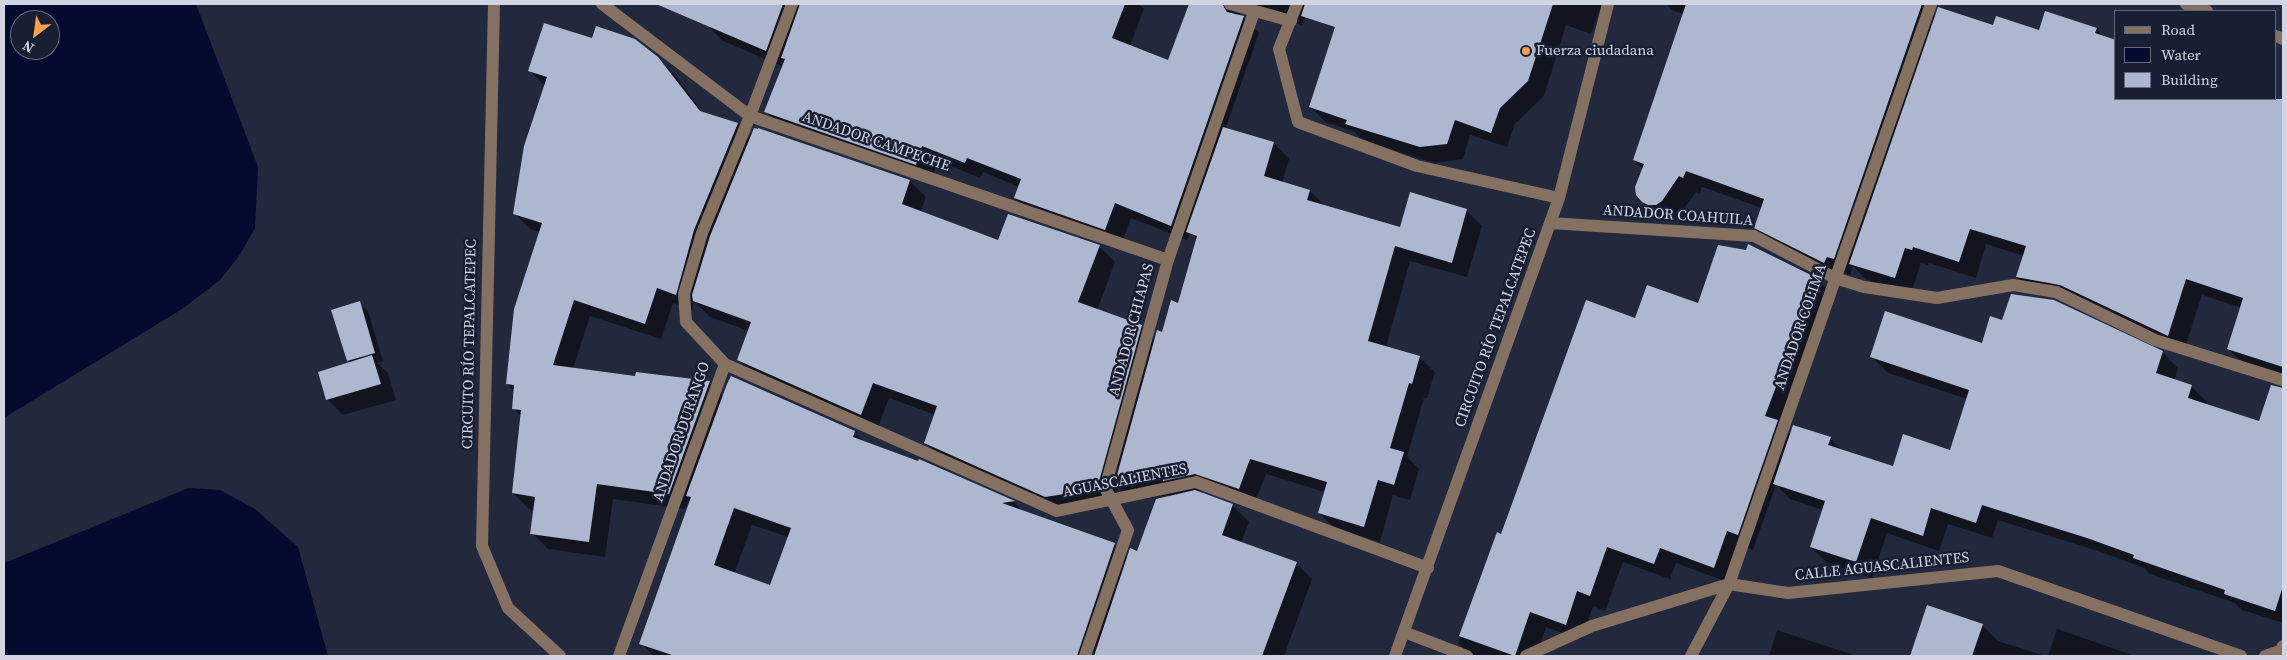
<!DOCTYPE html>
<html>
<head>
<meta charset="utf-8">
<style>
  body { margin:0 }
  #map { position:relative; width:2287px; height:660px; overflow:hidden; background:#22293c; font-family:"Source Serif 4",serif }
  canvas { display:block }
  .frame { position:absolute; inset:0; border:5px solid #d0d5e1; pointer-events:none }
  .legend { position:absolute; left:2114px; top:10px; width:162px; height:90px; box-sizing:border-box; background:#191f32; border:1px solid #626878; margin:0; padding:6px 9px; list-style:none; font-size:15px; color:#d0d5e1 }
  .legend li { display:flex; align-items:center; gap:10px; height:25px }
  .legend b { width:25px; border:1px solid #626878 }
  .north { position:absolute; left:10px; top:10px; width:50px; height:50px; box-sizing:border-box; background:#191f32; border:1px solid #626878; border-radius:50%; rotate:210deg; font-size:14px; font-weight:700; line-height:20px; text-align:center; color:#d0d5e1 }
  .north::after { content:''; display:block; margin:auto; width:18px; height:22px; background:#f99f4d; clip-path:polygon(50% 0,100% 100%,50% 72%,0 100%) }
</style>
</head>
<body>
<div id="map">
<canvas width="2287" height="660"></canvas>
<div class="frame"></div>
<ul class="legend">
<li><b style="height:6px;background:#857162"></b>Road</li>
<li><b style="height:14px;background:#050a2f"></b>Water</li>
<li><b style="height:14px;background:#aeb7d0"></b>Building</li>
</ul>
<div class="north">N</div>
</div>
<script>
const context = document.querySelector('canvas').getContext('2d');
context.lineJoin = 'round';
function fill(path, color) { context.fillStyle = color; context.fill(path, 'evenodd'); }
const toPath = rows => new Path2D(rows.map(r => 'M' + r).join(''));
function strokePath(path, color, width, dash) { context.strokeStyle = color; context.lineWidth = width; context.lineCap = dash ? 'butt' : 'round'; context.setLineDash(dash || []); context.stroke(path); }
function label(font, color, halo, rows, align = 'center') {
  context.font = font + ' "Source Serif 4",serif'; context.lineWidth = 5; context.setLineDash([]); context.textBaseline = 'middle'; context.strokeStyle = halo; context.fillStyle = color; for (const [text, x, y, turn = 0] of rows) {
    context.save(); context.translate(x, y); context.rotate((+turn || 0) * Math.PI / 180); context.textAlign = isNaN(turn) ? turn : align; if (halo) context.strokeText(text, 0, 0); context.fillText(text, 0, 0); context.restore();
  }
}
const water = toPath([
  [4,4,196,4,258,167,255,228,239,256,220,280,182,309,4,418],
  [20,20,50,20,50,50,20,50],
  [189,488,220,490,255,509,298,547,328,656,4,656,4,563]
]);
const shadow = toPath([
  [689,4,1139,4,1144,9,1130,46,1169,61,1190,4,1316,4,1313,12,1307,13,1302,25,1267,14,1240,13,1239,16,1243,17,1259,33,1225,130,1274,143,1289,159,1282,183,1310,191,1326,207,1401,229,1411,194,1467,211,1482,226,1467,277,1410,261,1386,347,1419,357,1435,372,1427,398,1424,398,1407,457,1419,469,1410,500,1393,495,1380,542,1335,528,1319,513,1325,492,1266,474,1254,504,1211,489,1196,492,1232,505,1249,522,1241,543,1296,563,1312,579,1284,656,654,656,641,643,690,503,688,502,685,509,613,499,605,557,548,549,532,533,535,510,529,509,513,493,522,417,513,408,515,392,507,384,540,232,530,229,514,213,545,86,530,71,657,58,674,74,704,114,738,124,751,138,759,129,910,181,926,197,920,213,999,242,1099,246,1115,262,1097,310,1141,326,1156,340,1163,334,1179,304,1197,240,1190,233,1187,240,1131,218,1121,245,1031,214,1015,198,1019,187,983,172,980,178,938,161,932,179,782,128,766,112,784,67,723,41,707,25,712,13],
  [694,301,710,317,749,331,738,360,755,376,877,430,889,398,936,415,926,443,942,459,1062,512,1113,504,1118,488,1131,501,1169,495,1169,497,1138,552,1128,558,1114,544,1024,512,1014,502,920,460,919,462,867,444,854,432,723,396,709,383,637,373,636,377,573,369,590,316,661,339,673,303,692,310],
  [752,525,788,537,771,587,734,574],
  [1390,4,1602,4,1591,34,1566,25,1544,96,1515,124,1507,147,1470,135,1463,159,1434,163,1362,140,1355,132,1326,122,1310,107,1379,38],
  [1666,4,1930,4,1928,9,1936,17,1994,26,2040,32,2096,29,2105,38,2116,99,2276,98,2283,106,2283,377,2245,365,2228,349,2242,308,2202,295,2184,351,2077,300,2034,293,2017,277,2024,256,1986,244,1976,278,1929,263,1928,265,1921,263,1911,293,1867,280,1853,266,1850,275,1843,272,1841,279,1772,244,1755,228,1762,208,1702,187,1700,193,1696,192,1678,217,1665,221,1659,218,1642,201,1643,169,1634,160,1684,14,1673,11],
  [1749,245,1818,280,1834,296,1782,426,1791,435,1830,438,1842,451,1894,467,1951,451,1967,399,1888,373,1872,357,1982,345,2162,352,2178,368,2174,381,2191,386,2207,402,2206,405,2260,422,2272,386,2283,389,2283,623,2242,610,2235,603,2150,574,2144,568,2104,553,1998,520,1992,538,1948,524,1939,551,1887,533,1872,578,1827,563,1811,547,1823,510,1790,499,1776,485,1753,550,1743,546,1730,583,1676,563,1670,579,1623,562,1605,611,1593,606,1581,640,1546,627,1536,656,1471,656,1458,643,1498,534,1502,535,1636,320,1698,305,1747,251],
  [359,303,368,311,383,361,377,363,388,373,396,400,343,415,327,399,351,363,333,310],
  [1928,607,1982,625,1998,641,2046,656,1911,656],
  [2057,629,2135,656,2048,656],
  [1777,630,1857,656,1769,656]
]);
const building = toPath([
  [656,4,783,4,766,51],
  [800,4,1125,4,1112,38,1168,60,1189,4,1222,4,1227,12,1244,16,1171,226,1115,203,1105,230,1014,198,1021,179,967,158,965,163,922,146,916,165,764,112,785,59,781,58],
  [1305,4,1553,4,1528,81,1500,108,1491,133,1455,120,1447,144,1420,147,1345,124,1347,120,1309,107,1335,27,1301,16],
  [1686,4,1922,4,1834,259,1827,257,1824,263,1754,228,1764,199,1686,171,1683,178,1679,176,1662,201,1656,205,1648,205,1642,202,1636,195,1635,187,1644,164,1633,160],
  [1938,7,1993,25,1996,16,2039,30,2045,11,2097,28,2095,33,2116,40,2116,99,2283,99,2283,367,2227,349,2243,298,2186,279,2168,336,2060,285,2016,277,2026,246,1970,229,1959,262,1913,247,1912,250,1905,248,1895,278,1849,264],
  [544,23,592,38,596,26,635,39,658,57,700,111,738,123,694,230,676,295,657,288,645,324,574,300,553,365,635,376,636,372,710,381,669,494,597,484,589,542,530,534,535,497,512,493,521,410,512,409,514,385,506,384,514,309,542,223,513,214,524,146,547,77,528,71],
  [1223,127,1274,142,1264,176,1310,190,1307,200,1400,227,1410,192,1467,209,1452,263,1395,246,1368,341,1420,356,1412,384,1409,383,1390,448,1404,452,1394,485,1378,480,1364,527,1318,513,1327,482,1250,459,1239,489,1195,474,1163,481,1163,478,1114,486,1157,330,1162,332,1171,300,1178,303,1197,236,1186,232],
  [754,128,758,129,758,128,910,180,902,204,998,240,1008,214,1100,245,1078,302,1142,325,1097,489,1045,497,924,443,937,406,873,383,861,415,737,360,751,322,693,301,692,295,710,236],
  [1748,244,1819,279,1803,324,1800,323,1765,416,1778,420,1738,535,1727,531,1714,568,1660,548,1654,564,1607,547,1590,596,1577,591,1566,625,1530,612,1515,656,1459,636,1497,532,1501,534,1586,300,1635,318,1647,285,1698,303,1718,245,1746,250],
  [2011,294,2054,300,2163,351,2156,373,2192,385,2188,398,2259,421,2271,385,2283,388,2283,586,2275,611,2224,594,2225,590,2133,558,2134,555,2087,538,1982,505,1976,523,1931,508,1923,536,1871,518,1856,562,1810,547,1825,501,1773,484,1793,425,1831,437,1828,445,1893,466,1903,434,1950,450,1969,390,1870,357,1885,311,1982,343,1990,316,2002,320],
  [360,301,375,353,347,361,331,310],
  [372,355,381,384,326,400,318,372],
  [731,376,855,431,853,437,918,461,919,459,1015,501,1002,503,1115,543,1077,656,675,656,639,644,691,497,686,496,727,384],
  [734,508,791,528,770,585,714,565],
  [1195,490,1233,504,1222,535,1297,562,1262,656,1094,656,1130,548,1137,551,1156,499],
  [1927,605,1983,624,1972,656,1910,656]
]);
const minor = toPath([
  [494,4,482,546,508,608,560,656],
  [602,4,750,116,1168,260],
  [1230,4,1291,21],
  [1297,4,1279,49,1298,122,1417,166,1559,198],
  [2186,4,2207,11],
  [2276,36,2283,39],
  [1550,223,1754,236,1835,278,1864,287,1937,298,2013,285,2056,292,2155,340,2283,380],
  [725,364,1057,511,1196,482,1428,568],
  [1404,632,1467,656],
  [619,656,725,364,686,322,684,294,702,233,750,116,792,4],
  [1085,656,1128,530,1105,488,1168,260,1254,12],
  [1395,656,1559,198,1608,4],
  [1526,656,1592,626,1729,584,1788,593,1998,571,2241,656],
  [1691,656,1729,584,1931,4],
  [2265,656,2280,651,2283,646]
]);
const markers = [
  [1526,51,5,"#f99f4d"]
];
const poiNames = [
  ["Fuerza ciudadana",1536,51]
];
const streetNames = [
  ["ANDADOR CAMPECHE",876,142,19],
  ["ANDADOR COAHUILA",1678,216,4],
  ["ANDADOR COLIMA",1801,327,-71],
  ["CIRCUITO RÍO TEPALCATEPEC",1496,328,-70],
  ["ANDADOR CHIAPAS",1132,330,-75],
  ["CIRCUITO RÍO TEPALCATEPEC",470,344,-89],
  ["ANDADOR DURANGO",682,432,-71],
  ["AGUASCALIENTES",1125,481,-11],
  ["CALLE AGUASCALIENTES",1882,567,-6]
];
fill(water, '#050a2f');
fill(shadow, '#0007');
fill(building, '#aeb7d0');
strokePath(minor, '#857162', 12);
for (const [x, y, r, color] of markers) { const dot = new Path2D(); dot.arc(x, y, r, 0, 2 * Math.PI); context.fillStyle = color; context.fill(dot); strokePath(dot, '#191f32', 2); }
label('15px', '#d0d5e1', '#191f32', poiNames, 'left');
label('15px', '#d0d5e1', '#191f32', streetNames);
</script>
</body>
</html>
